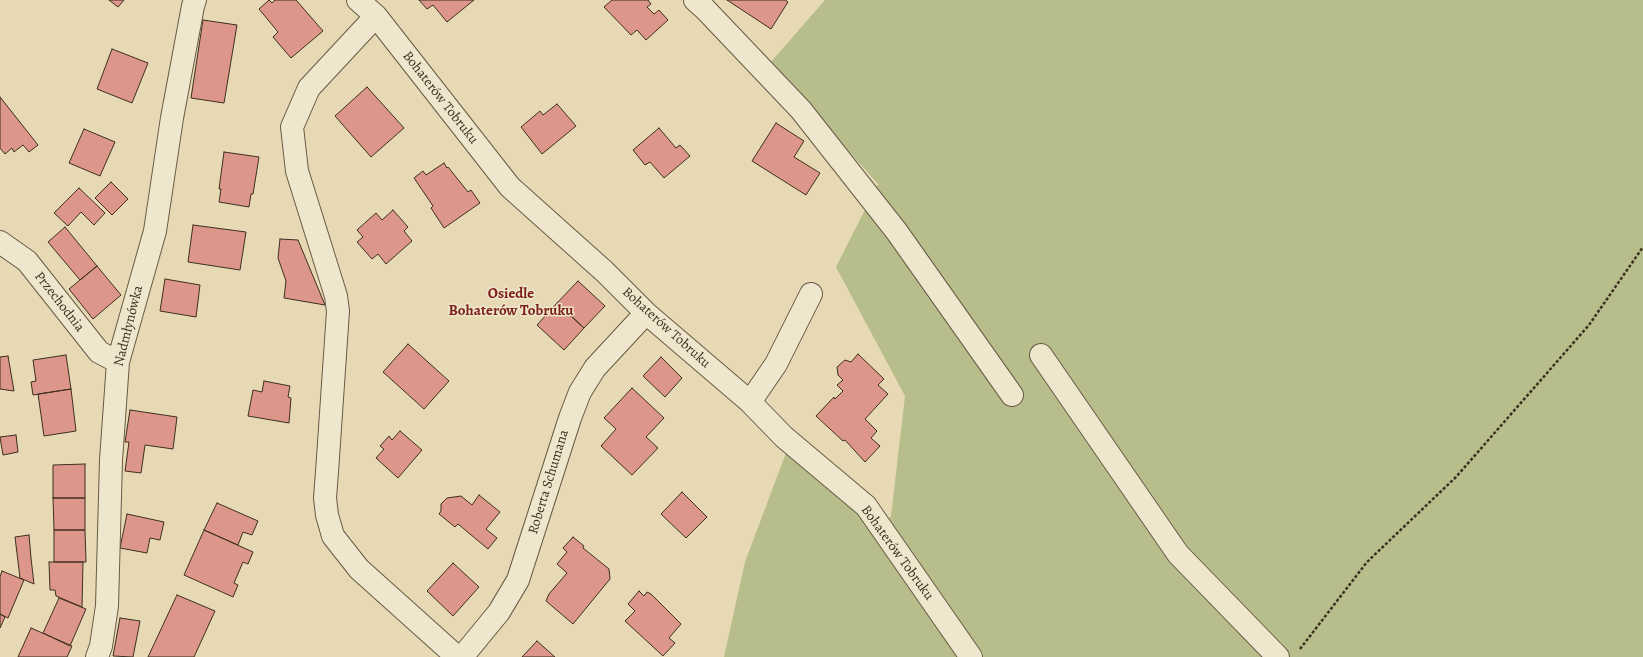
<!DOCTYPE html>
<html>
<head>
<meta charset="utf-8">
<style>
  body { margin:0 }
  canvas { display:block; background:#e6d9b4 }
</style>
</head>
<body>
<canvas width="1643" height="657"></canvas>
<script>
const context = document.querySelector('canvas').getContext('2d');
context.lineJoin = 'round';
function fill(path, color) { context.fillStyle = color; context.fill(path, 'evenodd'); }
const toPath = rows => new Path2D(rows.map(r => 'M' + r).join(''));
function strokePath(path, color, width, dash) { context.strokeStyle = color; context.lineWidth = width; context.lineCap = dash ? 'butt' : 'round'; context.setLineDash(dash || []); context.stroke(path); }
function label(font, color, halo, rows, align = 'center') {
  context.font = font + ' Alegreya,serif'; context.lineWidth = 3; context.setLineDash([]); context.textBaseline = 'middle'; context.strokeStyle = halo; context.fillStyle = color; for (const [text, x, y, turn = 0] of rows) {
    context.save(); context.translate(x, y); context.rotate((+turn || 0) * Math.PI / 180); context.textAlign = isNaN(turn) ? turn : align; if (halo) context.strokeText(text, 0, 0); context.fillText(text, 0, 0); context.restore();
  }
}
const green = toPath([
  [825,0,1643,0,1643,657,724,657,745,562,786,453,879,529,891,516,905,396,836,267,878,184,770,63]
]);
const building = toPath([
  [109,0,124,0,118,7,109,0],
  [269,0,272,3,275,0,296,0,323,31,291,58,273,37,278,32,259,9,269,0],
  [419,0,474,0,447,22,433,5,427,9,419,0],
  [612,0,648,0,651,4,647,7,654,14,659,10,668,20,646,40,637,30,631,35,604,7,612,0],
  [727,0,785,0,788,2,771,29,727,0],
  [203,20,237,25,224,103,191,98,203,20],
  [112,49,148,63,132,103,97,89,112,49],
  [367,87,404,128,371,157,335,116,367,87],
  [0,97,38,145,29,152,23,145,14,152,12,148,5,154,0,148,0,97],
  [557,104,576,126,542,154,521,127,540,111,543,115,557,104],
  [776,123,804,141,794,157,820,173,806,195,752,161,776,123],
  [659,128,676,148,680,145,690,156,664,178,650,162,645,165,633,150,659,128],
  [84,129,115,142,100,176,69,163,84,129],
  [224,152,259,157,253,194,251,194,249,207,219,202,221,189,219,189,224,152],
  [444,163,447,168,448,167,468,192,471,190,480,203,444,228,431,208,433,206,414,178,423,171,426,175,444,163],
  [111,182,128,199,112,215,95,198,111,182],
  [79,188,105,213,94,225,81,212,68,226,54,213,79,188],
  [393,210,408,227,404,231,412,241,386,264,378,254,372,259,357,242,363,237,357,230,376,213,382,220,393,210],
  [193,225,246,232,240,270,188,262,193,225],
  [65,227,97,266,80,280,48,242,65,227],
  [280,239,298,240,325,305,284,298,286,281,278,258,280,239],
  [97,266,121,295,93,319,69,289,97,266],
  [165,279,200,285,196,317,160,311,165,279],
  [578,281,605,306,584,328,557,303,578,281],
  [557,303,584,328,564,350,537,325,557,303],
  [408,344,449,381,424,409,383,372,408,344],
  [858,354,884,379,878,385,888,394,865,419,877,431,871,438,880,446,865,462,845,440,843,441,816,416,834,397,835,399,843,391,837,385,843,380,838,375,837,367,845,360,851,362,858,354],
  [66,355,71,389,33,395,31,382,36,381,33,360,66,355],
  [8,356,14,391,0,389,0,357,8,356],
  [661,357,682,378,665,397,643,376,661,357],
  [264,381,290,386,288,397,291,398,289,423,248,416,253,390,262,392,264,381],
  [632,388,664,418,646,437,658,448,632,475,601,446,616,429,604,418,632,388],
  [71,389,76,431,44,436,38,394,71,389],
  [130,410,177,417,173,449,145,445,141,473,125,471,129,442,125,442,130,410],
  [400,431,422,450,398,478,376,458,384,449,380,446,389,436,392,440,400,431],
  [16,435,18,452,3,455,0,437,16,435],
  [85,464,85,498,53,498,53,465,85,464],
  [682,492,707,517,686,538,661,514,682,492],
  [479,495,500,512,486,529,497,538,488,549,458,524,455,527,439,514,441,511,441,504,447,498,461,496,472,505,479,495],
  [53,498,85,498,85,530,54,530,53,498],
  [217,503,258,521,252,535,243,532,238,545,204,530,217,503],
  [127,514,164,522,160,540,150,538,147,553,120,548,127,514],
  [54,530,85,530,86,562,54,562,54,530],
  [204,530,253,552,248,564,243,562,234,583,238,585,233,597,184,575,204,530],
  [29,535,31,558,34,584,20,578,15,537,29,535],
  [573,537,584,546,583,548,609,569,610,579,573,624,546,601,549,594,567,573,557,564,567,552,563,548,573,537],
  [49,562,83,562,82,607,56,596,55,590,50,590,49,562],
  [453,563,479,587,453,616,427,591,453,563],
  [2,571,24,580,8,618,0,614,0,577,2,571],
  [639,591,644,596,647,592,651,594,681,624,669,638,675,643,663,656,625,621,635,611,628,604,639,591],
  [177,595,215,611,194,657,148,657,177,595],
  [59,598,86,609,70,646,43,633,59,598],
  [0,614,5,617,0,628,0,614],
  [120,618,140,621,133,657,113,656,120,618],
  [31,628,72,646,67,657,18,657,31,628],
  [537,641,555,657,522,657,537,641]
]);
const path = toPath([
  [1300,649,1367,562,1456,477,1589,325,1643,247]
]);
const minor = toPath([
  [358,0,376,16,510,187,605,272,646,313,750,402,784,437,866,506,971,657],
  [695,0,705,9,801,110,897,232,1012,395],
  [376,16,309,88,292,127,297,171,336,296,338,311,327,472,325,498,327,515,333,536,359,569,457,657],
  [0,242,27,261,99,352,118,362],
  [1041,355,1178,554,1278,657],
  [750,402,776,364,811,294],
  [97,657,101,646,107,606,111,460,118,362,155,231,172,118,193,6,195,0],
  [462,657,499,612,518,580,570,418,580,392,595,368,646,313]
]);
const streetNames = [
  ["Bohaterów Tobruku",440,98,52],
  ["Przechodnia",59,302,52],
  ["Nadmłynówka",129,326,-76],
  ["Bohaterów Tobruku",666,328,42],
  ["Roberta Schumana",549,482,-73],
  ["Bohaterów Tobruku",897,553,54]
];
const neighbourhoodNames = [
  ["Osiedle",511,294],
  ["Bohaterów Tobruku",511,311]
];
fill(green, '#b8be8b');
fill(building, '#dc968a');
strokePath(building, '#3e2f1f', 1);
strokePath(minor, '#685a44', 24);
strokePath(path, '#3e2f1f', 2.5, [3, 2]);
strokePath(minor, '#efe6ce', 22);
label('14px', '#3e2f1f', '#efe6ce', streetNames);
label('bold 15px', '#7a1f14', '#efe6ce', neighbourhoodNames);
</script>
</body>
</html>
